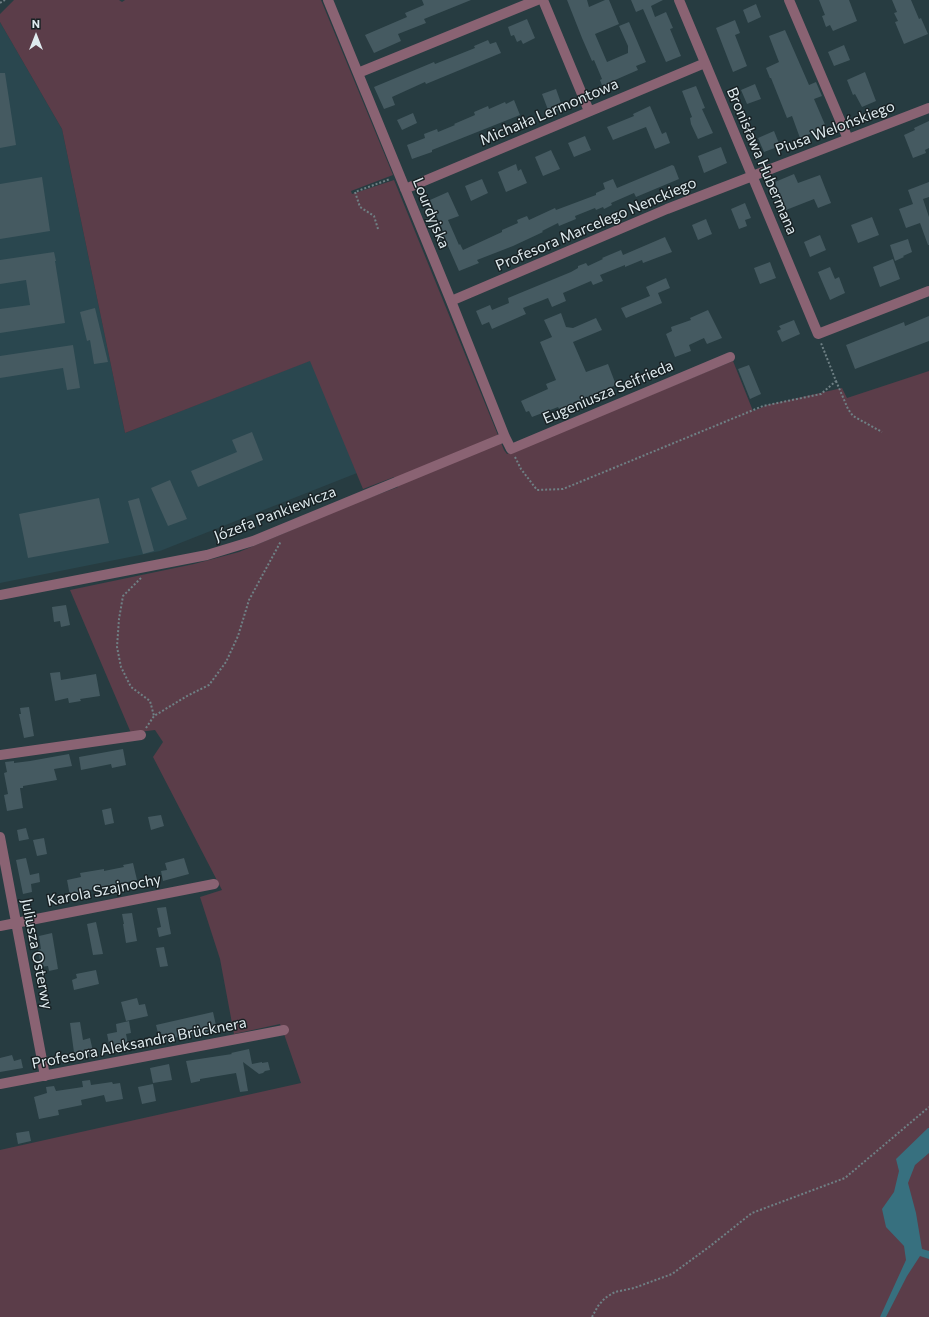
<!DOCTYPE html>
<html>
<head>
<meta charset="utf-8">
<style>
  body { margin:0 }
  #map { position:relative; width:929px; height:1317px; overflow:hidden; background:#273c41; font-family:Commissioner,sans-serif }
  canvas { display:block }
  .north { position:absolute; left:16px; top:16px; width:40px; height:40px; -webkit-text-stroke:3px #182124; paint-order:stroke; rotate:0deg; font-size:11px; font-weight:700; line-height:16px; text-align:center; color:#dfebef }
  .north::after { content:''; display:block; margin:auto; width:14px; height:18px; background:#dfebef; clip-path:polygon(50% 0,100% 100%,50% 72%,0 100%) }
</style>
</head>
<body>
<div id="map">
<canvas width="929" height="1317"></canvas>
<div class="north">N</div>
</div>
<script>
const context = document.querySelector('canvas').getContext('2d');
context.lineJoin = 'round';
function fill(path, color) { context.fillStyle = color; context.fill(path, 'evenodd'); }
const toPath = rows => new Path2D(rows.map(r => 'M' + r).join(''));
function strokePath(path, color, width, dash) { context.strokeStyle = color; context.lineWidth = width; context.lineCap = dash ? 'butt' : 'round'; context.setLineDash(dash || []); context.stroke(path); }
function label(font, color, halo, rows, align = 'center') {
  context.font = font + ' Commissioner,sans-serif'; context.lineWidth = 3; context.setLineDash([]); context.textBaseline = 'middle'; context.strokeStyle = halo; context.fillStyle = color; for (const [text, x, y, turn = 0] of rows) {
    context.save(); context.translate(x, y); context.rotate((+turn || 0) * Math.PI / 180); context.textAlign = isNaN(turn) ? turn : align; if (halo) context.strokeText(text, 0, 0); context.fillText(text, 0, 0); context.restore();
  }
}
const built = toPath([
  [0,22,62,129,125,433,311,360,357,473,160,551,0,583]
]);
const green = toPath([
  [14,0,119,0,122,2,125,0,321,0,393,175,351,191,352,194,394,180,504,450,507,454,733,361,753,411,767,405,842,388,847,398,929,371,929,1317,0,1317,0,1150,301,1083,284,1034,280,1024,234,1034,220,959,200,897,222,890,153,757,163,742,155,730,131,733,70,590,194,564,239,552,292,530,329,513,398,487,394,477,363,489,310,361,125,433,62,129,0,22,0,14]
]);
const water = toPath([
  [928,1128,929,1128,929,1153,915,1165,908,1183,916,1213,922,1249,929,1251,929,1259,920,1256,907,1276,886,1317,880,1317,906,1260,904,1246,886,1227,882,1209,894,1192,899,1171,896,1159]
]);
const building = toPath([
  [422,0,471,0,424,19,426,23,398,34,401,41,374,53,365,35,407,17,405,13,424,5],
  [567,0,587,0,589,7,605,0,609,0,619,24,595,34,607,62,628,53,628,46,619,26,629,22,646,62,636,66,638,70,615,80,616,83,603,88,600,80,602,79,594,60,592,61,582,38],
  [631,0,663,0,651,6,655,17,666,12,673,28,670,29,681,56,666,62,643,9,636,12],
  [819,0,849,0,857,21,833,31,830,25,826,27,822,16,825,15],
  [892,0,911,0,919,19,921,18,928,34,904,44,895,22,898,21,894,13,897,12],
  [756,4,761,17,748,23,743,10],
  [527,19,535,38,523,44,521,40,517,42,514,35,511,36,508,27],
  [735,20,740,33,735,35,747,66,733,72,716,28],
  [785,30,809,85,816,82,822,96,814,99,826,127,800,138,792,116,787,118,771,78,770,78,766,68,779,62,769,36],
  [488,40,490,44,496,42,501,53,426,84,425,82,392,97,395,105,384,109,374,87,434,62,435,64,475,48,474,46],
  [844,45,850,60,834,66,828,52],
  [865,72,876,101,862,107,855,94,853,95,847,80],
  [0,73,5,73,16,145,0,148],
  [755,84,761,99,747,104,741,90],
  [696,86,705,108,702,109,713,133,698,139,691,124,690,118,692,117,682,91],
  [556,89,561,103,556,105,558,111,550,115,542,94],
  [514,100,520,115,432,150,432,152,412,159,407,145,425,138,424,134,437,129,438,132,455,125,454,124,475,115,474,112,488,106,489,109,505,102,506,104],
  [650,106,662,134,666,132,670,143,655,149,646,127,613,140,607,127,634,116,633,114],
  [413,113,417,123,402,130,397,120],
  [929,121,929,148,925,150,926,153,913,158,904,135,915,130,914,128],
  [774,131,780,146,764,152,758,138],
  [585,136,591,150,574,157,568,143],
  [721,147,727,163,704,173,698,156],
  [551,150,560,169,543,176,535,157],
  [516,164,518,171,521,169,527,183,506,192,498,172],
  [672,165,674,166,679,179,636,197,634,193,611,203,612,205,604,209,603,207,596,210,595,208,575,216,576,219,559,226,558,223,542,231,543,232,513,246,477,260,479,263,459,271,448,246,440,249,434,235,443,231,430,200,448,192,459,216,448,220,459,245,460,244,463,250,502,232,502,230,518,223,517,220,527,216,529,220,555,208,556,210,596,195,596,193,605,189,603,183,613,179,617,188],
  [794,174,798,183,820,175,831,203,818,208,814,199,786,210,783,201,781,201,775,182],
  [42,177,50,231,0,239,0,184],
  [482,179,488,193,471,201,465,186],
  [929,182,929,197,923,199,929,217,929,245,928,245,920,223,906,228,899,209,913,204,908,190],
  [745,203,751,218,745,220,747,226,739,229,731,209],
  [872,217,879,235,858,243,851,225],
  [706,219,712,234,698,240,692,225],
  [820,235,826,250,810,257,804,242],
  [665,237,672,252,643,263,642,260,625,267,625,265,600,275,603,281,593,285,591,281,563,293,566,301,552,307,548,298,523,308,526,314,492,329,489,322,482,325,476,311,490,305,492,310,509,303,508,298,571,272,578,268,578,266,586,263,588,266,603,259,602,258,621,250,623,255],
  [908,239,912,252,903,256,904,257,895,261,890,245],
  [54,252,56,261,55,261,65,323,0,333,0,309,30,305,26,280,0,284,0,260],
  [893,259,900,279,880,287,873,267],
  [770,262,776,278,760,284,754,268],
  [830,267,835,279,839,277,845,293,830,300,818,272],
  [666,278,670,288,658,293,662,303,626,318,621,308,650,296,646,287],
  [95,308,108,362,94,364,90,340,87,341,80,312],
  [708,310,722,338,707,344,704,338,689,345,691,351,675,357,666,334,672,331,671,327,691,320,690,318],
  [561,313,566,327,573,328,596,318,602,330,573,342,586,372,608,364,616,385,580,400,582,403,561,412,558,407,532,417,529,411,526,412,521,401,548,389,546,384,556,380,540,342,552,337,544,320],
  [929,316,929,341,855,369,846,345,904,322,905,326],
  [794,320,800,334,782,342,777,331,781,329,779,326],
  [73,345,80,388,67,390,63,368,0,378,0,356],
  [749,365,761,394,750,399,738,369],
  [252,432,263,460,198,487,191,471,237,452,232,440],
  [170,480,187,519,168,526,151,488],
  [99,498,109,543,28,558,19,514],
  [139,498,154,551,143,554,128,501],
  [66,605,70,625,61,627,60,621,54,622,52,607],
  [60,672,61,680,96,674,100,696,80,699,81,701,69,703,68,698,55,701,50,673],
  [29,707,34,736,24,738,19,714,21,714,20,708],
  [123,749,126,765,112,768,111,764,81,770,79,757],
  [69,754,72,766,54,769,57,780,23,786,23,788,20,788,23,808,7,811,4,795,8,794,4,773,7,772,5,762,14,761,14,763,30,761],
  [111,808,114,823,105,825,102,810],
  [161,815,164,826,151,830,148,817],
  [26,828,29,839,19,841,17,830],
  [44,838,47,854,37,856,33,840],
  [26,858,30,875,39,873,40,882,31,884,32,892,23,894,16,860],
  [184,858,189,874,163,881,161,871,167,870,165,863],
  [133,863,137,880,90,890,90,892,70,896,67,880,81,877,80,873,104,869,104,871,124,867,123,865],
  [166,907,171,934,159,937,157,928,161,927,157,908],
  [132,913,137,941,126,943,123,924,124,924,122,914],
  [96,922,103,954,93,955,87,924],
  [52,933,58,969,49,971,48,966,41,967,38,950,41,949,39,936],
  [164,947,168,966,160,967,156,948],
  [96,970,99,984,74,990,72,980,77,978,76,974],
  [137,998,139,1005,145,1004,148,1016,126,1021,121,1002],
  [213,1012,217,1030,162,1040,161,1032,158,1033,156,1025],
  [129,1021,131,1033,126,1034,129,1049,111,1053,107,1034,117,1032,116,1024],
  [80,1022,83,1040,90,1038,94,1056,75,1060,70,1023],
  [249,1049,252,1064,262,1062,262,1063,268,1062,270,1070,265,1071,263,1073,259,1074,243,1062,248,1091,240,1092,236,1073,200,1079,200,1081,191,1083,186,1061,232,1054,231,1053],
  [12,1055,14,1061,21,1059,23,1068,0,1072,0,1058],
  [169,1064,172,1080,153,1083,150,1068],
  [90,1080,91,1085,112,1082,113,1084,120,1083,123,1099,106,1102,104,1095,81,1100,82,1105,58,1110,59,1115,39,1119,34,1097,47,1093,46,1087,54,1086,56,1091,83,1087,82,1081],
  [153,1084,156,1101,142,1104,138,1087],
  [29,1131,31,1141,18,1144,16,1133]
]);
const path = toPath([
  [0,3,5,0],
  [378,229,374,216,360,207,355,192,390,179],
  [836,381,848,409,853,416,882,432],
  [515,457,521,469,537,490,563,489,763,406,821,394,836,381,821,343],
  [141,578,123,596,119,619,117,647,121,667,131,687,150,701,154,716],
  [146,728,154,716,187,696,209,685,226,662,238,636,249,600,281,541],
  [592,1317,598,1306,605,1298,615,1292,634,1288,672,1274,709,1247,752,1213,845,1178,929,1107]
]);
const street = toPath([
  [328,0,451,301,505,437,511,449,730,357],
  [543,0,589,111],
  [679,0,818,334,929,291],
  [789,0,848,139],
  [358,73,537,0],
  [405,189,705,63],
  [451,301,667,209,929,108],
  [0,595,207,555,253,541,505,437],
  [0,755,141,735],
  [0,837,45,1076],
  [0,926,214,884],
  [0,1084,284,1030]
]);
const streetNames = [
  ["Michaiła Lermontowa",549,112,-23],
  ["Piusa Welońskiego",835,128,-21],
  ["Bronisława Hubermana",762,161,67],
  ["Lourdyjska",431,213,68],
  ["Profesora Marcelego Nenckiego",596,224,-23],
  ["Eugeniusza Seifrieda",608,392,-23],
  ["Józefa Pankiewicza",275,514,-21],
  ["Karola Szajnochy",104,890,-11],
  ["Juliusza Osterwy",37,954,79],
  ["Profesora Aleksandra Brücknera",139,1043,-11]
];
fill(built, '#2a474f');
fill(green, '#5b3d49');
fill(water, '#37707f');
fill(building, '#455a61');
strokePath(path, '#6f8085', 2, [2, 2]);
strokePath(street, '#8a6373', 10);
label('15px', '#dfebef', '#182124', streetNames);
</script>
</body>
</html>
